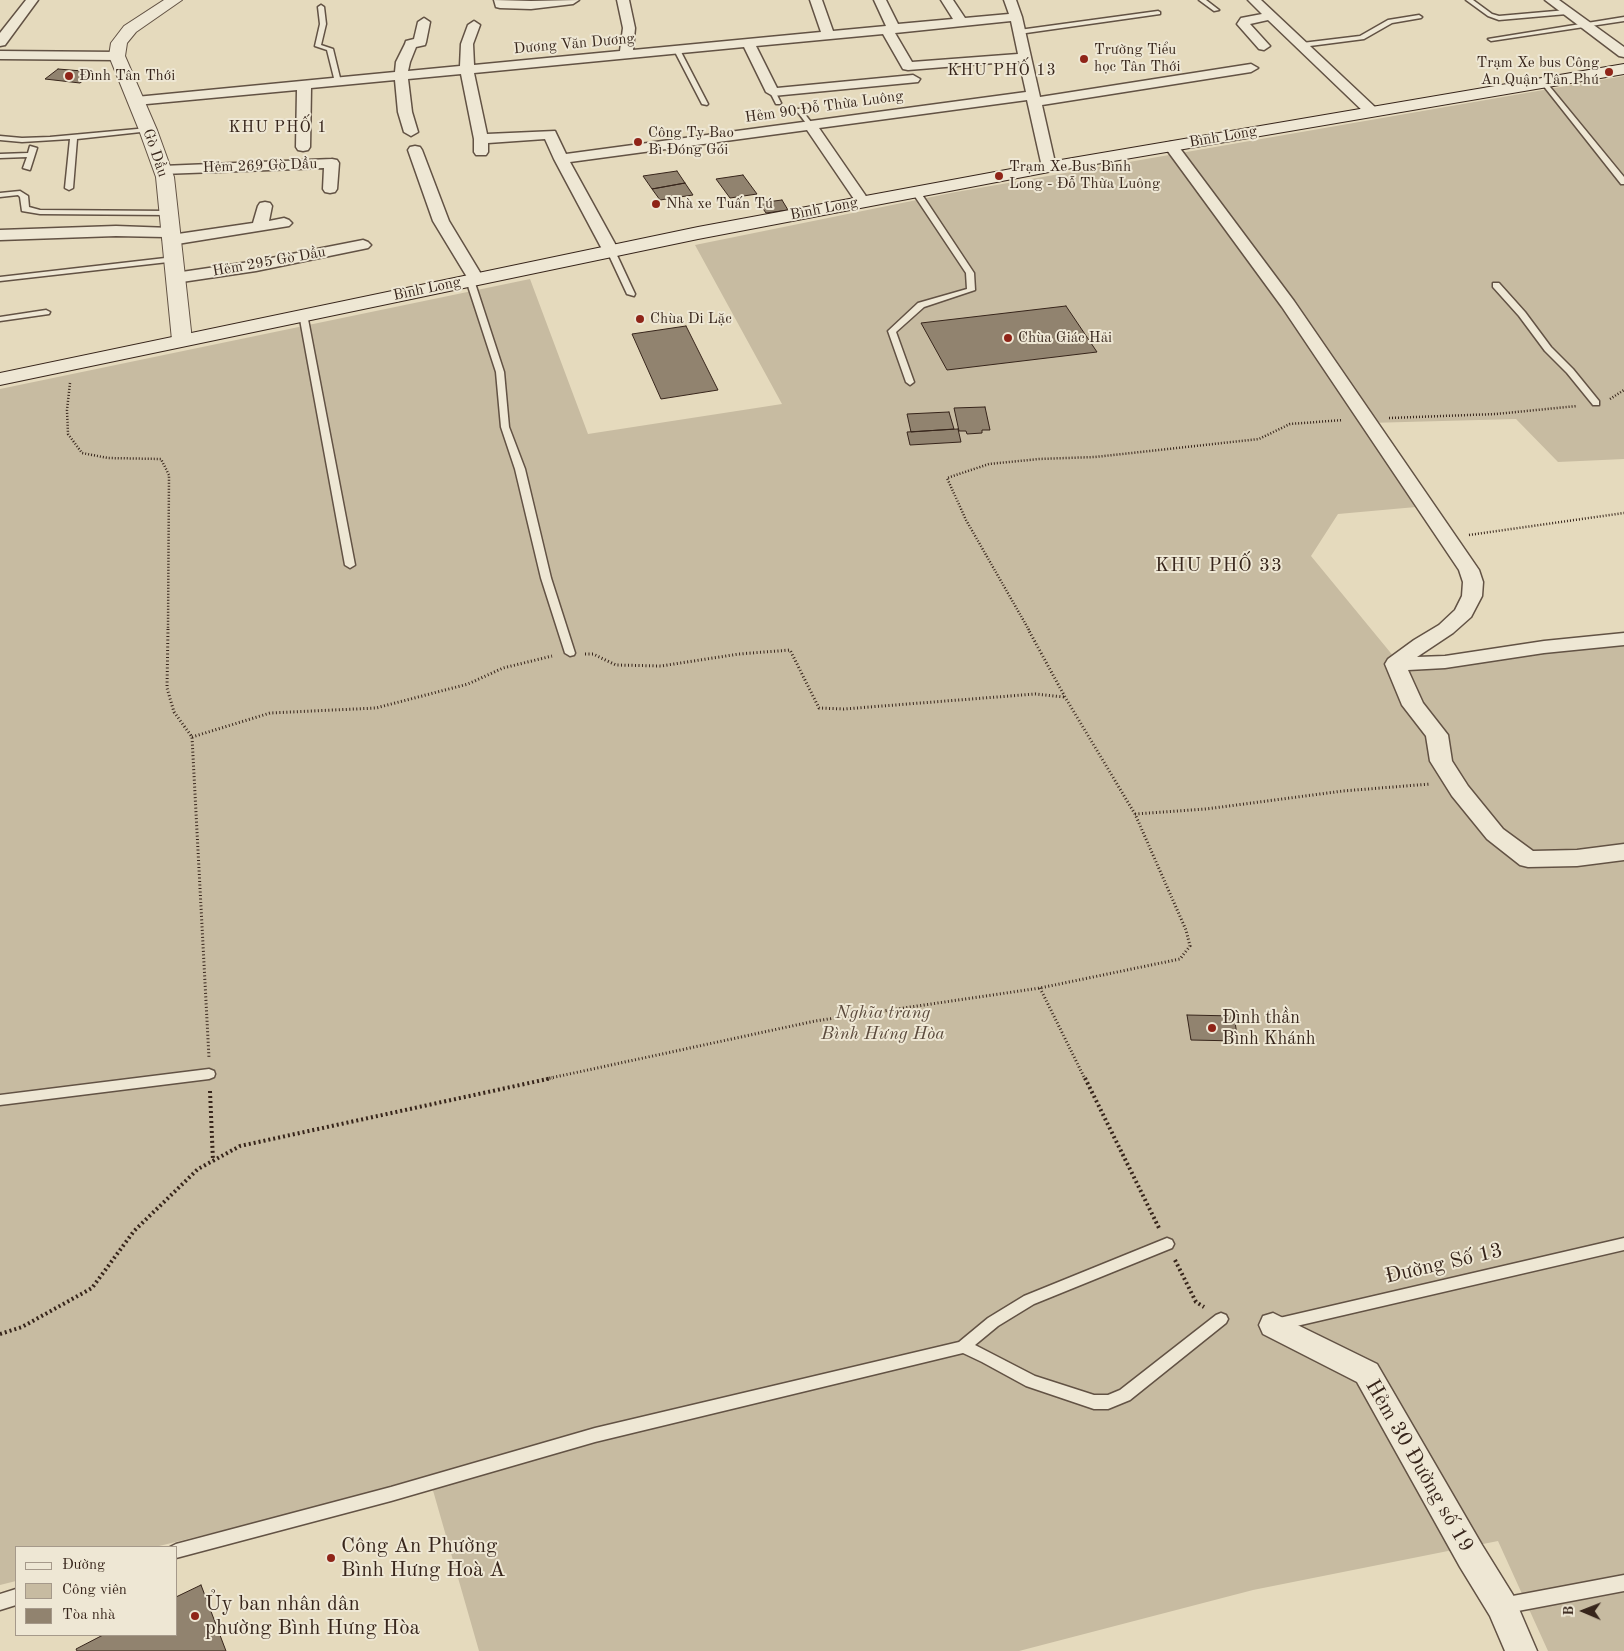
<!DOCTYPE html>
<html>
<head>
<meta charset="utf-8">
<style>
  body { margin:0 }
  #map { position:relative; width:1624px; height:1651px; overflow:hidden; background:#e5dabd; font-family:"Old Standard TT",serif }
  canvas { display:block }
  .legend { position:absolute; left:15px; top:1546px; width:162px; height:90px; box-sizing:border-box; background:#eee7d4; border:1px solid #a5998a; margin:0; padding:6px 9px; list-style:none; font-size:15px; color:#37251b }
  .legend li { display:flex; align-items:center; gap:10px; height:25px }
  .legend b { width:25px; border:1px solid #a5998a }
  .north { position:absolute; left:1559px; top:1586px; width:50px; height:50px; -webkit-text-stroke:4px #eee7d4; paint-order:stroke; rotate:271deg; font-size:14px; font-weight:700; line-height:20px; text-align:center; color:#37251b }
  .north::after { content:''; display:block; margin:auto; width:18px; height:22px; background:#37251b; clip-path:polygon(50% 0,100% 100%,50% 72%,0 100%) }
</style>
</head>
<body>
<div id="map">
<canvas width="1624" height="1651"></canvas>
<ul class="legend">
<li><b style="height:6px;background:#eee7d4"></b>Đường</li>
<li><b style="height:14px;background:#c7bba1"></b>Công viên</li>
<li><b style="height:14px;background:#91836f"></b>Tòa nhà</li>
</ul>
<div class="north">B</div>
</div>
<script>
const context = document.querySelector('canvas').getContext('2d');
context.lineJoin = 'round';
function fill(path, color) { context.fillStyle = color; context.fill(path, 'evenodd'); }
const toPath = rows => new Path2D(rows.map(r => 'M' + r).join(''));
function strokePath(path, color, width, dash) { context.strokeStyle = color; context.lineWidth = width; context.lineCap = dash ? 'butt' : 'round'; context.setLineDash(dash || []); context.stroke(path); }
function label(font, color, halo, rows, align = 'center') {
  context.font = font + ' "Old Standard TT",serif'; context.lineWidth = 4; context.setLineDash([]); context.textBaseline = 'middle'; context.strokeStyle = halo; context.fillStyle = color; for (const [text, x, y, turn = 0] of rows) {
    context.save(); context.translate(x, y); context.rotate((+turn || 0) * Math.PI / 180); context.textAlign = isNaN(turn) ? turn : align; if (halo) context.strokeText(text, 0, 0); context.fillText(text, 0, 0); context.restore();
  }
}
const green = toPath([
  [1624,76,1624,459,1558,462,1516,419,1368,423,1416,507,1338,514,1311,556,1399,663,1624,635,1624,1651,1548,1651,1498,1541,1253,1590,1019,1651,479,1651,430,1480,155,1547,16,1547,16,1581,0,1585,0,389,530,279,588,434,782,404,695,245,956,192]
]);
const building = toPath([
  [58,69,94,72,80,83,45,79,58,69],
  [677,171,685,183,652,189,643,176,677,171],
  [743,175,757,194,730,198,716,179,743,175],
  [685,183,693,195,660,200,652,189,685,183],
  [782,200,788,210,766,213,759,203,782,200],
  [1066,306,1097,352,947,370,921,323,1066,306],
  [686,326,718,390,661,399,632,334,686,326],
  [985,407,990,430,982,430,982,433,967,434,966,431,959,431,954,408,985,407],
  [949,412,954,429,911,432,907,414,949,412],
  [958,429,961,442,910,445,907,432,958,429],
  [1187,1015,1234,1016,1238,1041,1191,1040,1187,1015],
  [201,1585,226,1651,77,1651,76,1649,103,1635,176,1635,176,1597,201,1585]
]);
const pathFar2 = toPath([
  [70,383,67,410,68,434,82,453,108,458,161,459,169,475,168,630],
  [1610,399,1624,390],
  [1389,418,1496,414,1577,406],
  [1469,535,1624,513],
  [1029,630,966,520,947,478,989,464,1039,459,1095,457,1259,439,1290,424,1343,420]
]);
const pathFar1 = toPath([
  [168,629,167,688,174,712,192,737,209,1058],
  [585,654,593,654,616,665,661,666,739,654,790,650,819,708,844,709,1035,694,1064,697],
  [192,737,270,713,376,708,468,684,503,668,552,656],
  [1135,814,1206,809,1343,791,1430,784],
  [1040,988,1085,1079],
  [546,1079,815,1021,1040,988,1180,959,1190,946,1186,930,1135,814,1065,697,1028,629]
]);
const path = toPath([
  [1085,1078,1159,1228],
  [210,1091,213,1161],
  [1175,1260,1196,1302,1204,1307],
  [0,1334,22,1327,92,1288,134,1231,198,1169,240,1146,552,1078]
]);
const service = toPath([
  [1199,0,1206,0,1219,10,1214,11,1199,0],
  [1466,0,1473,0,1492,14,1499,16,1567,10,1570,12,1567,14,1499,20,1488,16,1466,0],
  [321,5,324,7,326,24,321,45,333,49,341,82,338,84,335,82,327,50,315,46,320,24,318,7,321,5],
  [1158,11,1160,12,1160,14,1019,34,1016,32,1019,30,1158,11],
  [1419,15,1422,17,1421,18,1392,23,1364,39,1302,47,1299,45,1302,43,1360,36,1388,20,1419,15],
  [1624,17,1624,21,1491,41,1488,39,1624,17],
  [677,48,680,50,708,104,707,105,702,104,674,50,677,48],
  [1542,82,1546,82,1624,177,1624,184,1621,184,1542,84,1542,82],
  [771,91,775,91,781,103,780,104,776,104,770,92,771,91],
  [797,109,801,109,814,126,813,127,809,127,796,110,797,109],
  [148,128,151,130,150,131,77,139,73,188,69,190,65,188,70,139,22,142,0,140,0,136,22,138,50,137,148,128],
  [30,146,37,148,30,170,23,168,27,157,0,158,0,154,28,153,30,146],
  [913,190,919,190,974,273,975,290,924,307,896,332,914,382,910,385,906,382,888,331,918,303,967,289,966,273,912,192,913,190],
  [20,191,28,196,29,207,40,210,169,211,173,213,169,215,40,214,22,211,20,197,18,195,0,197,0,193,20,191],
  [608,249,615,251,635,294,634,296,627,294,607,251,608,249],
  [174,257,178,259,177,261,0,281,0,277,174,257],
  [467,278,474,280,504,372,509,427,525,469,551,578,575,653,574,655,570,656,565,653,541,578,515,469,501,427,496,372,466,280,467,278],
  [1493,283,1499,283,1525,312,1551,347,1573,369,1599,401,1599,405,1593,405,1567,373,1545,351,1519,316,1493,287,1493,283],
  [46,310,50,312,49,314,0,321,0,317,46,310],
  [300,312,307,314,355,565,350,568,345,565,299,314,300,312],
  [209,1069,214,1071,215,1074,214,1077,209,1079,0,1105,0,1095,209,1069],
  [1167,1238,1172,1240,1174,1244,1172,1248,1034,1304,998,1326,975,1345,1035,1376,1094,1395,1108,1395,1120,1390,1216,1315,1221,1313,1226,1315,1228,1319,1226,1323,1130,1400,1108,1409,1094,1409,1026,1386,982,1362,963,1353,595,1442,391,1501,176,1558,176,1547,170,1547,176,1544,391,1487,595,1428,959,1342,988,1318,1024,1296,1167,1238],
  [1624,1238,1624,1250,1275,1331,1270,1329,1268,1325,1270,1321,1275,1319,1624,1238],
  [1624,1575,1624,1591,1502,1614,1496,1612,1494,1606,1496,1600,1502,1598,1624,1575],
  [16,1589,16,1605,0,1610,0,1594,16,1589]
]);
const minor = toPath([
  [26,0,38,0,5,45,0,46,0,33,26,0],
  [494,0,531,1,579,0,573,4,531,9,500,8,496,7,494,0],
  [617,0,629,0,635,28,633,50,821,32,810,0,822,0,833,31,886,26,874,0,886,0,898,24,953,19,941,0,953,0,965,18,1009,14,1004,0,1016,0,1022,17,1040,97,1251,64,1258,68,1251,72,1042,105,1056,167,1054,170,1049,171,1044,170,1042,167,1027,100,819,128,870,202,868,205,863,206,858,205,807,130,570,162,619,251,616,254,611,256,606,254,603,251,554,159,545,139,488,143,488,152,486,155,476,155,474,152,474,139,461,74,408,79,412,112,418,132,411,136,404,132,398,112,395,80,311,88,310,147,308,150,303,151,298,150,296,147,297,90,136,105,129,101,136,97,395,72,396,62,405,44,406,41,414,39,418,22,424,18,430,22,426,42,425,45,416,47,410,62,408,71,460,66,461,44,468,25,474,21,480,25,473,44,474,65,620,51,623,28,617,0],
  [1011,21,1018,54,912,62,895,33,1011,21],
  [883,34,903,69,908,70,1019,61,1026,92,566,154,555,131,487,134,474,73,744,47,766,92,773,96,918,82,920,79,913,75,777,88,756,46,883,34],
  [1248,0,1261,0,1376,108,1378,111,1376,114,1366,114,1268,20,1250,24,1270,46,1264,50,1259,49,1237,24,1241,18,1262,14,1248,0],
  [1545,0,1559,0,1624,47,1624,57,1619,56,1545,0],
  [0,51,117,52,124,56,117,60,0,59,0,51],
  [1171,142,1176,143,1294,301,1479,570,1483,582,1482,596,1471,617,1453,633,1417,657,1445,656,1544,641,1624,633,1624,645,1544,653,1445,668,1408,670,1423,703,1448,735,1452,761,1468,786,1503,829,1533,851,1577,850,1624,844,1624,860,1577,866,1528,867,1520,865,1487,839,1452,796,1430,761,1426,736,1402,705,1385,664,1388,659,1414,640,1439,625,1455,610,1462,596,1463,582,1459,570,1282,307,1164,146,1166,143,1171,142],
  [415,146,420,147,422,150,449,221,484,279,482,282,470,282,433,221,408,150,410,147,415,146],
  [332,159,337,160,339,163,337,189,335,192,330,193,325,192,323,189,324,168,162,174,157,173,155,170,157,167,162,166,332,159],
  [265,202,270,203,272,206,269,221,284,218,289,220,292,223,289,226,171,245,166,243,163,240,165,237,116,236,0,240,0,230,116,226,171,228,176,230,178,234,253,223,258,206,260,203,265,202],
  [363,240,368,242,371,245,368,248,256,271,175,283,169,281,167,278,169,275,175,273,256,261,363,240],
  [1273,1313,1377,1364,1482,1545,1513,1595,1537,1651,1505,1651,1490,1616,1460,1567,1357,1382,1263,1334,1259,1325,1263,1316,1273,1313]
]);
const tertiary = toPath([
  [164,0,182,0,136,32,127,43,125,56,157,130,174,177,192,340,189,344,182,346,175,344,172,340,156,177,139,130,109,56,111,43,124,26,164,0]
]);
const secondary = toPath([
  [1624,64,1624,74,1049,172,698,239,0,385,0,373,698,227,1049,162,1624,64]
]);
const markers = [
  [1084,59,5,"#8f2418"],
  [1609,72,5,"#8f2418"],
  [69,76,5,"#8f2418"],
  [638,142,5,"#8f2418"],
  [999,176,5,"#8f2418"],
  [656,204,5,"#8f2418"],
  [640,319,5,"#8f2418"],
  [1008,338,5,"#8f2418"],
  [1212,1028,5,"#8f2418"],
  [331,1558,5,"#8f2418"],
  [195,1616,5,"#8f2418"]
];
const farStreetnames = [
  ["Dương Văn Dương",574,44,-5],
  ["Hẻm 90 Đỗ Thừa Luông",824,107,-8],
  ["Bình Long",1223,137,-10],
  ["Gò Dầu",155,153,71],
  ["Hẻm 269 Gò Dầu",260,166,-2],
  ["Bình Long",824,209,-11],
  ["Hẻm 295 Gò Dầu",269,262,-10],
  ["Bình Long",427,289,-12]
];
const farPoinames = [
  ["Trường Tiểu",1094,50],
  ["học Tân Thới",1094,67],
  ["Trạm Xe bus Công",1599,63,"right"],
  ["An Quận Tân Phú",1599,80,"right"],
  ["Đình Tân Thới",79,76],
  ["Công Ty Bao",648,133],
  ["Bì Đóng Gói",648,150],
  ["Trạm Xe Bus Bình",1009,167],
  ["Long - Đỗ Thừa Luông",1009,184],
  ["Nhà xe Tuấn Tú",666,204],
  ["Chùa Di Lặc",650,319],
  ["Chùa Giác Hải",1018,338]
];
const farNeighbourhoodnames = [
  ["KHU PHỐ 13",1002,71],
  ["KHU PHỐ 1",278,128]
];
const parkNames = [
  ["Nghĩa trang",883,1013],
  ["Bình Hưng Hòa",883,1034]
];
const poiNames = [
  ["Đình thần",1222,1018],
  ["Bình Khánh",1222,1039]
];
const neighbourhoodNames = [
  ["KHU PHỐ 33",1219,566]
];
const nearStreetnames = [
  ["Đường Số 13",1444,1264,-13],
  ["Hẻm 30 Đường số 19",1419,1466,60]
];
const nearPoinames = [
  ["Công An Phường",341,1546],
  ["Bình Hưng Hoà A",341,1570],
  ["Ủy ban nhân dân",205,1604],
  ["phường Bình Hưng Hòa",205,1628]
];
fill(green, '#c7bba1');
fill(building, '#91836f');
strokePath(building, '#37251b', 1);
strokePath(service, '#625244', 3);
strokePath(minor, '#625244', 3);
strokePath(tertiary, '#625244', 2);
strokePath(secondary, '#37251b', 2);
strokePath(pathFar2, '#37251b', 2.5, [1, 2]);
strokePath(pathFar1, '#37251b', 3, [1, 2.5]);
strokePath(path, '#37251b', 4, [2, 3]);
fill(service, '#eee7d4');
fill(minor, '#eee7d4');
fill(tertiary, '#eee7d4');
fill(secondary, '#eee7d4');
for (const [x, y, r, color] of markers) { const dot = new Path2D(); dot.arc(x, y, r, 0, 2 * Math.PI); context.fillStyle = color; context.fill(dot); strokePath(dot, '#eee7d4', 2); }
label('15px', '#37251b', '#eee7d4', farStreetnames);
label('15px', '#37251b', '#eee7d4', farPoinames, 'left');
context.letterSpacing = '1px';
label('16px', '#37251b', '#eee7d4', farNeighbourhoodnames);
context.letterSpacing = '0px';
label('italic 18px', '#5b4a3c', '#eee7d4', parkNames);
label('18px', '#37251b', '#eee7d4', poiNames, 'left');
context.letterSpacing = '1px';
label('19px', '#37251b', '#eee7d4', neighbourhoodNames);
context.letterSpacing = '0px';
label('21px', '#37251b', '#eee7d4', nearStreetnames);
label('21px', '#37251b', '#eee7d4', nearPoinames, 'left');
</script>
</body>
</html>
